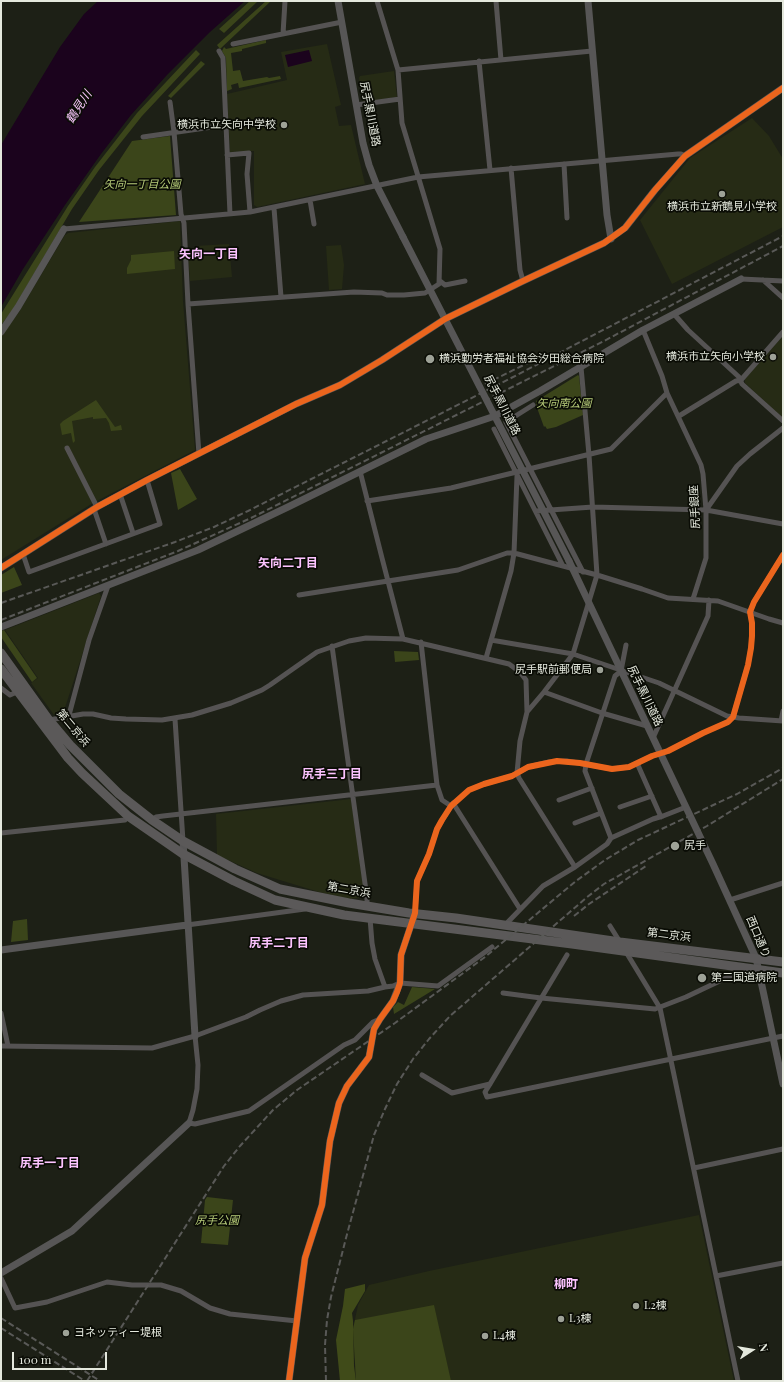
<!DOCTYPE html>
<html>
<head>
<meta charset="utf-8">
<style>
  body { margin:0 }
  #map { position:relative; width:784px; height:1382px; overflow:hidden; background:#1d2016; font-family:"Playfair Display",serif }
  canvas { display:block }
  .frame { position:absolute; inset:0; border:2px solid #e4e8dd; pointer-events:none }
  .north { position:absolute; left:732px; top:1330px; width:40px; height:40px; -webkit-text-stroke:3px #0a0c05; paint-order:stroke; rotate:78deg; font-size:11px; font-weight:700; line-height:16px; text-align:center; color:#e4e8dd }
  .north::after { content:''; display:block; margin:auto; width:14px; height:18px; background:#e4e8dd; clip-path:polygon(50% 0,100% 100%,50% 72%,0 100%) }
  .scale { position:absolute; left:12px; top:1352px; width:95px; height:18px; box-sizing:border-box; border:2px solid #e4e8dd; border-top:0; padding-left:5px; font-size:12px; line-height:14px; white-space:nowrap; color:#e4e8dd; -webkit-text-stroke:3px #0a0c05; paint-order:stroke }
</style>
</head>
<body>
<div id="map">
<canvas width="784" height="1382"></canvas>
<div class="frame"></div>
<div class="north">N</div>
<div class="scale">100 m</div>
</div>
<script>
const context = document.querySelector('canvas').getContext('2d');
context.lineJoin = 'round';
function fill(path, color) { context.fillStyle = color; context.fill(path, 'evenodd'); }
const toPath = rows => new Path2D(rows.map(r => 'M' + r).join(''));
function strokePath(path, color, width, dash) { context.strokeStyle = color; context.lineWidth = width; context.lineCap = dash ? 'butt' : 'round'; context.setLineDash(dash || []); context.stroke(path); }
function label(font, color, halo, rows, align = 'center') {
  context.font = font + ' "Playfair Display","Noto Sans JP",serif'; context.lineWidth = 3.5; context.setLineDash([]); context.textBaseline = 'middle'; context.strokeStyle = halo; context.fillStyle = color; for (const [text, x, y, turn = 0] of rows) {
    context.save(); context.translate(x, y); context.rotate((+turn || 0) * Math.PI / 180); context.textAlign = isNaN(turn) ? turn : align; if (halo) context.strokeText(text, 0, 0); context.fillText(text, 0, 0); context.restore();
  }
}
const built = toPath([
  [327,44,341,105,335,107,339,126,351,125,365,184,257,207,254,205,254,151,230,152,227,94,287,80,281,52],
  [394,71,397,97,363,102,359,78,360,76],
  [752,118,769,136,783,159,783,227,672,284,640,220,690,158],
  [180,221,183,301,195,450,93,503,1,560,1,336,19,312,65,235,68,233],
  [229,244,232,277,190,281,188,255,195,254,195,246],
  [341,245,344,265,342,289,329,290,326,246],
  [783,336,783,418,745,383,745,379],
  [99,593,101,596,63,714,54,715,31,683,38,678,5,630],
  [351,799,365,897,349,899,319,892,257,873,217,855,216,814],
  [699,1215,734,1381,356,1381,353,1329,358,1305,369,1285,429,1271]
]);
const green = toPath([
  [250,1,258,1,224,33,219,29],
  [266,1,271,1,220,49,217,45],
  [266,40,266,43,242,49,242,51,231,53,233,71,240,70,243,81,267,77,269,78,280,76,281,79,239,88,238,83,231,85,232,89,227,91,226,58,222,51,224,47,226,49],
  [196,50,200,54,142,116,99,170,72,209,12,311,1,325,1,314,68,206,95,167,137,113],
  [201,61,205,64,171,98,168,96],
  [170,136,176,215,79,222,132,141],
  [174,251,175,269,127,274,127,268,131,260,131,255],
  [578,375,579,376,583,415,556,427,547,429,545,426,544,427,536,405,536,401],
  [96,400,115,427,121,425,122,430,111,431,109,423,106,418,93,419,93,417,72,421,75,441,73,443,71,433,62,435,60,424,63,421],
  [180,469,197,499,178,510,171,473],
  [14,567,22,585,1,593,1,575],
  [4,630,37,678,32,682,1,637,1,631],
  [394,651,418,652,419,660,395,662],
  [27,919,28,940,11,942,13,921],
  [412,987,435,989,394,1014,393,1007,398,1002,404,1005],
  [207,1197,233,1200,228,1245,201,1243,205,1200],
  [434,1305,451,1381,356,1381,353,1329,355,1320]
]);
const forest = toPath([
  [365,1284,365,1291,352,1313,353,1321,354,1366,356,1381,340,1381,336,1340,343,1306,345,1289]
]);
const water = toPath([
  [98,1,245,1,210,32,167,75,131,115,101,154,65,205,23,269,1,307,1,145,60,47,84,14],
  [309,50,312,61,288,67,285,55]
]);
const street = toPath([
  [496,1,501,60],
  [283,34,285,1],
  [233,44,342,22],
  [219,51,223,58,230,214],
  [479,61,490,170],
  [398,70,592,51],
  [170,102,174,132,181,214,184,223,188,304,199,454],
  [356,105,400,99],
  [143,137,226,125],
  [227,155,249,153,247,174,250,212],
  [564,164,567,218],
  [511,168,520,270,523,281],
  [310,200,314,224],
  [274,208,281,297],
  [64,229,250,212,418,177,678,154,681,154,685,156],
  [741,279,783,281],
  [763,280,783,298],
  [440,281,445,285,465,281],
  [188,304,354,292,382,293,387,295,404,295,425,293,439,284,440,249,402,123,398,70,377,1],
  [674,314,688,330,739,377,742,384,783,421],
  [643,330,662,376,667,393,701,465,703,474,706,510,706,558,693,599],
  [533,405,506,422,583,572],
  [679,416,736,381,741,380,783,332],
  [494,429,563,566],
  [67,448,97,507],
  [360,471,382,558,403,639],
  [120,494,133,533],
  [367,501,451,488,611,449,667,393],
  [94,509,106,544],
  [706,510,737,466,750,454,783,428],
  [536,511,593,507,706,510,783,524],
  [23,554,29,572,160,524,147,480],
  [299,595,458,570,507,553,514,553,597,575,642,589,668,598,718,601,769,619,783,623],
  [491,640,573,654,659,683,727,716,739,718,783,721],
  [421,642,437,785,442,800,451,806],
  [332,646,367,898,367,906],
  [486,658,511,571,514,553,517,476],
  [1,688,10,695,17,692],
  [544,692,602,713,647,726],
  [69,715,89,640,108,586],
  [175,719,183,841],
  [49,720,83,714,93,714,111,718,126,719,162,720,192,715,231,703,262,690,270,685,317,652,349,641,366,638,403,639,509,664,520,672,526,680,527,712],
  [781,721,783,711],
  [653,738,708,616,709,600],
  [637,763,661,817],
  [559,800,592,788],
  [453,803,520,909],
  [620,807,652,796],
  [152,820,156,817,163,816,437,785],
  [575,823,601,813],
  [1,833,125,820,128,816],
  [611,838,653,819,663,816,686,807],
  [575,867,519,778,517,773,520,741,527,712,544,692,573,654,597,575,589,455,581,367],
  [730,900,783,883],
  [415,913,417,881,429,854,437,829,451,806,469,790,484,784,512,776,528,767,549,762,567,761,612,769,629,767,652,756,668,751,703,733,728,722,733,717,748,665,751,648,752,636,752,623,750,612,754,602,783,555],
  [370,918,372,943,375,959,385,987],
  [187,925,305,909],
  [505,925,543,886,575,867,607,844,611,838,585,771,586,764,615,676,621,671,626,645],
  [610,926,620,942],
  [626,952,660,1008,738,1381],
  [567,955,490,1084,485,1092,487,1097,783,1036],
  [503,993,541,998,655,1009,686,997,745,969],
  [1,1013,8,1046],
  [195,1036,198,1065,197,1089,193,1110,189,1123,195,1124,249,1111,344,1045,355,1040,373,1022,380,1019],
  [1,1046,152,1048,195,1036,246,1017,260,1010,281,1001,303,995,368,991,385,987,393,986,400,983,438,986,492,947],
  [422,1075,452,1093,490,1084],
  [694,1168,783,1149],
  [716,1276,783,1263],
  [1,1278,15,1308,47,1302,107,1282,132,1285,161,1285,181,1291,210,1308,230,1314,297,1321]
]);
const secondary = toPath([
  [338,1,363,143,369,165,377,186,403,237],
  [588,1,607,215,611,239],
  [1,332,18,307,64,229],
  [569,561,713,864,756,958,783,1084],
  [1,568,97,507,147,480,296,404,340,385,382,360,445,319,523,281,604,243,625,228,655,190,685,156,783,88],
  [1,627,198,550,290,506,426,439,495,416,540,391,643,330,741,279],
  [183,841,195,1036],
  [1,950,187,925],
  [1,1273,72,1231,189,1123],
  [289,1381,305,1258,322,1205,330,1141,339,1103,347,1086,369,1057,374,1029,380,1019,393,1001,400,983,401,955,415,913]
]);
const highway = toPath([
  [1,653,49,720,70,745,119,794,152,820,183,841,235,869,280,889,349,903,409,913,456,918,620,942,783,962],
  [1,669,68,758,82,773,128,816,183,854,234,881,275,900,344,915,572,944,783,973]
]);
const rail = toPath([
  [477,388,536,359],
  [1,603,175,542,214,527,248,511,517,375,783,236],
  [1,620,178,551,251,518,604,341,783,246],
  [574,916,589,904,646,866],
  [1,1318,100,1381],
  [1,1328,85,1381],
  [87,1381,224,1166,240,1146,273,1110,297,1090,395,1023,485,957,576,881,605,860,638,840,737,794,783,768],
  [326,1381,325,1345,327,1320,331,1297,346,1238,374,1135,385,1109,397,1084,413,1059,429,1039,450,1016,586,898,604,884,707,826,783,779]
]);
const secondaryBridge = toPath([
  [403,237,569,561]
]);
const cycleway = toPath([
  [1,568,97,507,147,480,296,404,340,385,382,360,445,319,523,281,604,243,625,228,655,190,685,156,783,88],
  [289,1381,305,1258,322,1205,330,1141,339,1103,347,1086,369,1057,374,1029,380,1019,393,1001,397,992,400,983,401,955,415,913,417,881,429,854,437,829,442,820,451,806,469,790,484,784,512,776,528,767,557,761,580,763,612,769,629,767,652,756,668,751,703,733,728,722,733,717,748,665,751,648,752,636,752,623,750,612,754,602,783,555]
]);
const markers = [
  [284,125,4,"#9ea297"],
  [722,194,4,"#9ea297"],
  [773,357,4,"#9ea297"],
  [430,359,5,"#9ea297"],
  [600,670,4,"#9ea297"],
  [675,846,5,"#9ea297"],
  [702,978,5,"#9ea297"],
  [636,1306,4,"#9ea297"],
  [561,1319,4,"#9ea297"],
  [66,1333,4,"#9ea297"],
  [485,1336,4,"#9ea297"]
];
const streetNames = [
  ["尻手黒川道路",370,114,79],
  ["尻手黒川道路",502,405,63],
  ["尻手銀座",695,507,-93],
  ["尻手黒川道路",645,696,64],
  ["第二京浜",73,728,50],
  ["第二京浜",349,890,10],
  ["第二京浜",669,935,7],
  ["西口通り",758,937,67]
];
const poiNames = [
  ["横浜市立矢向中学校",276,125,"right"],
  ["横浜市立新鶴見小学校",722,207,"center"],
  ["横浜市立矢向小学校",765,357,"right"],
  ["横浜勤労者福祉協会汐田総合病院",439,359],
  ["尻手駅前郵便局",592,670,"right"],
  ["尻手",684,846],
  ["第二国道病院",711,978],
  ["L2棟",644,1306],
  ["L3棟",569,1319],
  ["ヨネッティー堤根",74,1333],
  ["L4棟",493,1336]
];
const parkNames = [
  ["矢向一丁目公園",142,185],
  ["矢向南公園",564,404],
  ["尻手公園",217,1221]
];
const waterNames = [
  ["鶴見川",79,107,-57]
];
const neighbourhoodNames = [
  ["矢向一丁目",209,254],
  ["矢向二丁目",288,563],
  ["尻手三丁目",332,774],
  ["尻手二丁目",279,943],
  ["尻手一丁目",50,1163],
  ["柳町",566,1284]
];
fill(built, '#262b15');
fill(green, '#3b451a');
fill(forest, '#404b19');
fill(water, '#1b031d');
strokePath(street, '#555353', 5);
strokePath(secondary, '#575656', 7);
strokePath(highway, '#5b5959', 9);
strokePath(rail, '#595957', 2, [6, 3]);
strokePath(secondaryBridge, '#575656', 7);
strokePath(cycleway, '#eb651d', 6);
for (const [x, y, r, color] of markers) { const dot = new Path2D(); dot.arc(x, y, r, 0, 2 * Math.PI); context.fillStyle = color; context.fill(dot); strokePath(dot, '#0a0c05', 1.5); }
label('11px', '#e4e8dd', '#0a0c05', streetNames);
label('11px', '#e4e8dd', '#0a0c05', poiNames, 'left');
label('italic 11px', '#b7cc79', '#0a0c05', parkNames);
label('italic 12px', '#f7c6fa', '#0a0c05', waterNames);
label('bold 12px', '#fcc3ff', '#0a0c05', neighbourhoodNames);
</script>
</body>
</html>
